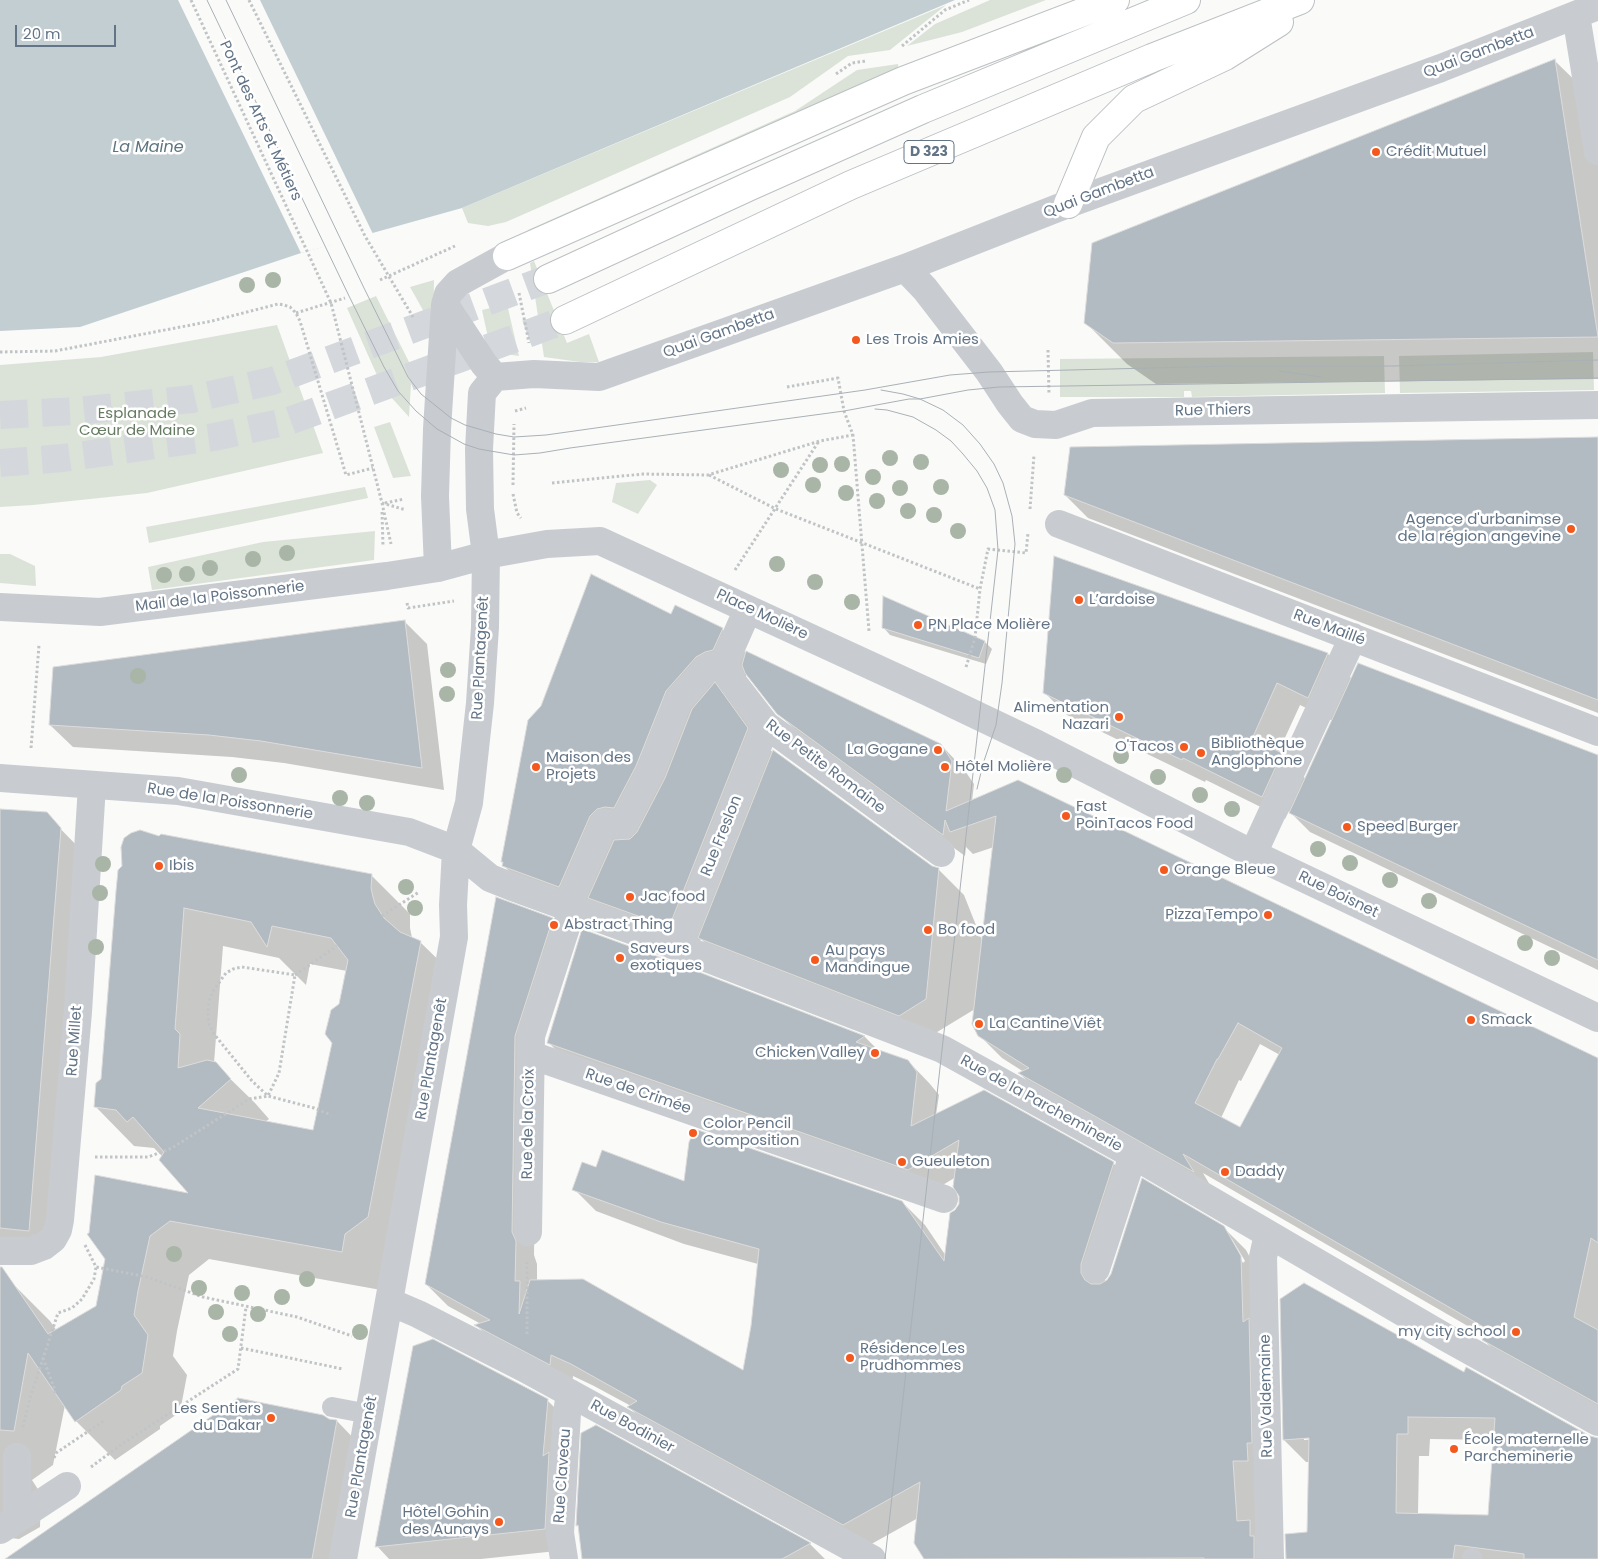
<!DOCTYPE html>
<html>
<head>
<meta charset="utf-8">
<style>
  body { margin:0 }
  #map { position:relative; width:1598px; height:1559px; overflow:hidden; background:#fafaf8; font-family:Poppins,sans-serif }
  canvas { display:block }
  .scale { position:absolute; left:15px; top:25px; width:101px; height:22px; box-sizing:border-box; border:2px solid #627486; border-top:0; padding-left:6px; font-size:15px; line-height:18px; white-space:nowrap; color:#627486; -webkit-text-stroke:4px #fff; paint-order:stroke }
</style>
</head>
<body>
<div id="map">
<canvas width="1598" height="1559"></canvas>
<div class="scale">20 m</div>
</div>
<script>
const context = document.querySelector('canvas').getContext('2d');
context.lineJoin = 'round';
function fill(path, color) { context.fillStyle = color; context.fill(path, 'evenodd'); }
const toPath = rows => new Path2D(rows.map(r => 'M' + r).join(''));
function strokePath(path, color, width, dash) { context.strokeStyle = color; context.lineWidth = width; context.lineCap = dash ? 'butt' : 'round'; context.setLineDash(dash || []); context.stroke(path); }
function label(font, color, halo, rows, align = 'center') {
  context.font = font + ' Poppins,sans-serif'; context.lineWidth = 5; context.setLineDash([]); context.textBaseline = 'middle'; context.strokeStyle = halo; context.fillStyle = color; for (const [text, x, y, turn = 0] of rows) {
    context.save(); context.translate(x, y); context.rotate((+turn || 0) * Math.PI / 180); context.textAlign = isNaN(turn) ? turn : align; if (halo) context.strokeText(text, 0, 0); context.fillText(text, 0, 0); context.restore();
  }
}
const green = toPath([
  [990,0,1046,0,962,32,907,46,935,24],
  [946,5,890,50,848,56,790,97,506,222,488,226,468,223,462,208],
  [898,64,899,73,530,234,528,230,795,111,857,70],
  [534,261,567,343,589,334,599,362,580,362,544,357,530,263],
  [434,280,433,328,410,287],
  [376,296,412,368,409,417,390,396,376,373,347,308],
  [507,304,519,356,498,353,489,342,482,310],
  [277,325,323,453,147,493,33,505,0,507,0,365,101,357],
  [1593,352,1594,390,1400,393,1399,356],
  [1384,356,1385,393,1192,397,1191,391,1184,391,1184,397,1060,397,1060,359],
  [390,422,411,476,393,478,374,427],
  [650,480,657,485,638,514,612,502,616,483],
  [365,487,368,498,149,543,146,527],
  [375,531,374,560,152,590,148,567,263,542],
  [0,554,10,554,35,566,36,586,0,583]
]);
const water = toPath([
  [0,0,955,0,462,208,301,253,80,327,0,331]
]);
const pier = toPath([
  [178,0,260,0,373,234,301,253]
]);
const shadow = toPath([
  [1555,61,1597,102,1598,109,1598,379,1156,384,1127,364,1085,322],
  [1598,439,1598,713,1088,518,1065,495],
  [1055,558,1328,654,1352,679,1598,756,1598,970,1310,832,1289,811,1285,819,1206,780,1205,782,1067,715,1044,692],
  [1300,705,1333,721,1306,779,1278,753],
  [884,598,985,642,992,649,986,664,890,635,883,627],
  [672,615,721,628,746,653,941,745,963,768,974,784,972,801,1598,1059,1598,1413,1505,1362,1483,1339,1485,1336,1203,1173,1214,1192,1042,1095,1020,1074,1024,1072,1002,1058,979,1035,975,1009,924,1040,725,963,701,939,695,952,535,897,504,866],
  [747,673,778,713,801,736,965,856,966,847,973,854,994,847,983,943,964,895,939,870,931,867,773,753,741,710,744,682],
  [1260,1044,1280,1055,1241,1128,1221,1118,1239,1080,1241,1081],
  [404,621,427,644,444,790,284,763,232,757,73,747,50,725],
  [0,810,46,814,85,854,54,1255,0,1249],
  [160,837,371,875,410,914,410,928,412,938,420,942,460,981,381,1290,209,1259,189,1275,177,1331,173,1356,187,1375,180,1412,160,1426,160,1429,115,1460,76,1421,65,1405,53,1465,32,1480,41,1494,40,1527,19,1539,2,1537,0,1535,0,1288,11,1282,50,1321,57,1331,97,1307,106,1258,192,1195,163,1157,154,1148,134,1146,95,1106],
  [223,946,279,958,306,985,310,964,347,971,314,1132,265,1122,269,1119,255,1103,214,1063],
  [552,919,574,941,537,1059,534,1255,537,1264,537,1281,744,1372,752,1326,758,1264,684,1244,596,1211,574,1189,597,1169,685,1183,902,1202,925,1225,946,1256,955,1211,960,1204,960,1195,956,1177,931,1192,570,1064,548,1042,672,963,865,1037,878,1050,908,1061,930,1084,939,1095,936,1115,1113,1163,1136,1186,1104,1283,1223,1227,1246,1250,1262,1280,1275,1559,926,1559,923,1556,918,1518,866,1547,651,1429,629,1407,631,1406,594,1386,573,1376,572,1386,498,1347,477,1326,481,1324,448,1306,426,1284],
  [1230,1239,1232,1239,1245,1261,1243,1263],
  [1464,1373,1590,1437,1598,1439,1598,1559,1287,1559,1308,1533,1309,1462,1306,1462,1284,1440],
  [1304,1437,1315,1439,1304,1440],
  [1430,1439,1495,1440,1490,1516,1418,1515,1419,1456,1429,1456],
  [547,1400,568,1421,566,1550,481,1559,389,1559,377,1546],
  [329,1420,337,1421,360,1445,347,1559,7,1559],
  [596,1427,810,1544,825,1559,584,1559,580,1527,577,1525]
]);
const building = toPath([
  [1555,59,1598,337,1113,343,1084,323,1092,243,1555,59],
  [1598,437,1598,700,1064,495,1070,447,1598,437],
  [1054,556,1328,653,1308,698,1277,683,1252,739,1282,753,1262,797,1183,758,1182,760,1043,693,1054,556],
  [591,574,671,614,675,605,723,628,713,650,705,652,696,657,666,691,636,766,614,808,605,807,597,809,590,816,559,887,502,866,503,862,501,862,528,720,541,706,591,574],
  [883,596,985,641,979,658,882,628,883,596],
  [405,620,422,768,261,741,209,735,49,725,53,667,405,620],
  [746,651,941,744,952,761,946,811,1018,780,1598,1058,1598,1243,1591,1238,1574,1317,1598,1330,1598,1404,1482,1340,1487,1329,1183,1154,1194,1172,1018,1073,1029,1068,978,1036,972,1024,996,816,950,832,945,820,943,835,777,714,745,673,742,665,746,651],
  [1238,1023,1282,1048,1240,1127,1195,1103,1217,1059,1218,1059,1238,1023],
  [1358,663,1598,755,1598,960,1289,813,1358,663],
  [715,682,748,728,669,927,588,898,614,840,630,839,637,832,665,778,692,709,715,682],
  [773,750,932,866,939,868,926,999,899,1016,698,938,773,750],
  [0,809,47,812,61,828,29,1231,0,1228,0,809],
  [140,830,159,836,161,834,372,874,371,888,373,897,375,904,384,918,400,932,421,941,368,1217,345,1234,342,1252,170,1221,150,1236,138,1291,134,1315,148,1335,142,1373,122,1386,121,1390,75,1422,28,1353,14,1431,0,1430,0,1267,2,1267,48,1334,96,1306,105,1259,87,1234,89,1233,95,1175,188,1193,159,1160,164,1152,133,1117,127,1122,116,1110,94,1107,96,1083,101,1079,116,891,118,870,122,866,121,847,124,838,131,833,140,830],
  [184,908,251,922,267,947,272,926,331,938,348,960,339,1004,331,1010,325,1034,332,1043,313,1130,198,1108,231,1079,216,1062,207,1060,178,1068,180,1034,175,1029,184,908],
  [496,897,553,918,515,1036,512,1232,516,1241,515,1281,520,1281,519,1314,530,1280,583,1279,743,1370,751,1326,759,1249,661,1222,572,1190,582,1162,596,1167,602,1150,684,1181,689,1142,695,1129,902,1201,944,1261,950,1213,955,1210,959,1204,959,1196,953,1187,959,1140,908,1170,547,1043,582,929,673,962,865,1036,856,1042,908,1060,917,1072,911,1126,984,1090,1114,1162,1081,1264,1081,1273,1085,1280,1091,1284,1100,1284,1107,1280,1111,1274,1142,1178,1224,1226,1241,1256,1243,1322,1249,1318,1252,1443,1247,1443,1248,1461,1233,1461,1237,1521,1250,1520,1250,1536,1254,1536,1254,1559,1204,1559,1204,1558,924,1559,914,1543,920,1482,843,1525,627,1407,637,1401,571,1364,551,1355,550,1365,474,1325,490,1320,425,1284,496,897],
  [1304,1283,1464,1372,1466,1367,1590,1436,1598,1438,1598,1559,1524,1559,1524,1554,1455,1545,1453,1559,1286,1559,1285,1534,1307,1532,1309,1438,1283,1440,1280,1299,1304,1283],
  [1408,1417,1495,1418,1488,1515,1396,1513,1397,1434,1408,1434,1408,1417],
  [433,1339,548,1399,543,1456,549,1452,545,1529,375,1547,413,1346,433,1339],
  [238,1398,323,1415,329,1419,337,1420,312,1559,5,1559,238,1398],
  [596,1425,811,1543,782,1559,582,1559,578,1525,576,1526,581,1433,596,1425]
]);
const highwayTunnel = toPath([
  [0,415,77,411,192,399,272,381,548,279],
  [0,463,63,458,214,437,289,421,565,320]
]);
const path = toPath([
  [191,0,331,303,382,503,391,544],
  [249,0,365,236,413,317],
  [902,46,945,10,969,0],
  [836,74,852,63,866,61],
  [380,280,455,246],
  [519,293,529,343],
  [296,313,345,298],
  [1048,350,1049,395],
  [0,352,55,351,212,321,278,304,284,305,290,307,296,313,300,321,346,475,373,468],
  [787,387,838,378,844,411,853,435,869,631],
  [515,411,526,408],
  [709,475,776,509,980,589],
  [552,483,643,474,708,475,820,441,853,435],
  [513,485,514,424],
  [513,494,517,513,521,518],
  [382,503,406,510],
  [385,503,404,499],
  [1030,509,1034,455],
  [382,512,383,546],
  [735,570,819,441],
  [407,603,408,608,454,601],
  [966,667,975,638,980,589,988,549,1026,553,1028,533],
  [31,748,39,645],
  [382,916,419,892],
  [295,975,337,946],
  [95,1157,148,1157,172,1148,249,1099,268,1096,279,1073,295,975,242,967,233,969,226,973,213,991,209,1001,208,1012,209,1024,214,1034,252,1081,268,1096,314,1108,331,1115],
  [85,1245,96,1267,147,1277,203,1297,297,1317,352,1336],
  [527,1334,527,1262],
  [241,1348,343,1369],
  [43,1358,55,1390,54,1396],
  [23,1427,30,1398,58,1313,72,1308,82,1299,94,1279,96,1267],
  [54,1458,56,1453,105,1420],
  [91,1467,122,1444,238,1369,246,1307]
]);
const lane = toPath([
  [332,1407,369,1414],
  [1472,1559,1472,1558]
]);
const street = toPath([
  [1576,15,1598,151],
  [905,268,925,289,989,372,1010,404,1022,419,1035,424,1056,425,1092,413,1598,405],
  [445,305,484,364,495,377],
  [1059,524,1598,732],
  [438,568,435,496,437,429,445,305,448,294,458,283,507,256],
  [0,607,100,612,387,576,438,568,486,555,547,544,600,541,928,692,1037,744,1253,854,1598,1018],
  [748,609,726,659,726,669,732,681,766,725,941,853],
  [0,778,178,791,409,832,456,850,490,878,510,886,678,947,942,1049,1133,1155,1445,1337,1598,1422],
  [1253,854,1353,637],
  [574,891,604,823,623,825,650,772,678,701,708,667,726,664],
  [678,947,766,725],
  [531,1055,944,1199],
  [528,1232,531,1036,572,909],
  [1268,1234,1263,1257,1270,1559],
  [0,1251,31,1251,44,1246,53,1239,58,1230,60,1220,78,1012,92,785],
  [1096,1269,1133,1155],
  [390,1302,418,1314,526,1369,872,1559],
  [17,1519,17,1457],
  [0,1530,67,1486],
  [343,1559,454,937,453,905,456,850,469,803,480,703,485,627,486,555,480,509,479,449,482,393,495,377,534,374,599,377,905,268,1068,204,1441,68,1598,6],
  [564,1559,560,1533,567,1413,570,1393]
]);
const highway = toPath([
  [1068,204,1096,137,1134,99,1225,56,1279,22],
  [507,256,903,81,1115,0],
  [548,279,750,186,923,109,1186,0],
  [565,320,851,185,1152,58,1300,0]
]);
const tram = toPath([
  [207,0,349,296,384,367,398,391,416,411,437,429,464,444,479,449,514,455,540,453,570,448,844,411,909,399,920,399,968,390,999,387,1598,378],
  [226,0,364,288,408,377,421,394,451,418,465,425,496,434,514,437,546,435,865,390,950,375,989,372,1231,366,1393,366,1598,360],
  [1279,371,1321,377],
  [881,390,903,394,920,399,943,410,963,425,980,444,994,464,1003,483,1012,516,1015,544,1002,683,996,725,983,764,977,789],
  [875,409,887,410,913,417,936,430,951,441,963,454,977,471,987,488,995,510,998,550,885,1559]
]);
const trees = [
  [273,280],
  [247,285],
  [890,458],
  [921,462],
  [842,464],
  [820,465],
  [781,470],
  [873,477],
  [813,485],
  [941,487],
  [900,488],
  [846,493],
  [877,501],
  [908,511],
  [934,515],
  [958,531],
  [287,553],
  [253,559],
  [777,564],
  [210,568],
  [187,574],
  [164,575],
  [815,582],
  [852,602],
  [448,670],
  [138,676],
  [447,694],
  [1121,756],
  [239,775],
  [1064,775],
  [1158,777],
  [1200,795],
  [340,798],
  [367,803],
  [1232,809],
  [1318,849],
  [1350,863],
  [103,864],
  [1390,880],
  [406,887],
  [100,893],
  [1429,901],
  [415,908],
  [1525,943],
  [96,947],
  [1552,958],
  [174,1254],
  [307,1279],
  [199,1288],
  [242,1293],
  [282,1297],
  [216,1312],
  [258,1314],
  [360,1332],
  [230,1334]
];
const markers = [
  [1376,152,5,"#f5581c"],
  [856,340,5,"#f5581c"],
  [1571,529,5,"#f5581c"],
  [1079,600,5,"#f5581c"],
  [918,625,5,"#f5581c"],
  [1119,717,5,"#f5581c"],
  [1184,747,5,"#f5581c"],
  [938,750,5,"#f5581c"],
  [1201,753,5,"#f5581c"],
  [536,767,5,"#f5581c"],
  [945,767,5,"#f5581c"],
  [1066,816,5,"#f5581c"],
  [1347,827,5,"#f5581c"],
  [159,866,5,"#f5581c"],
  [1164,870,5,"#f5581c"],
  [630,897,5,"#f5581c"],
  [1268,915,5,"#f5581c"],
  [554,925,5,"#f5581c"],
  [928,930,5,"#f5581c"],
  [620,958,5,"#f5581c"],
  [815,960,5,"#f5581c"],
  [1471,1020,5,"#f5581c"],
  [979,1024,5,"#f5581c"],
  [875,1053,5,"#f5581c"],
  [693,1133,5,"#f5581c"],
  [902,1162,5,"#f5581c"],
  [1225,1172,5,"#f5581c"],
  [1516,1332,5,"#f5581c"],
  [850,1358,5,"#f5581c"],
  [271,1418,5,"#f5581c"],
  [1454,1449,5,"#f5581c"],
  [499,1522,5,"#f5581c"]
];
const shields = [
  [929,152,50]
];
const shieldNames = [
  ["D 323",929,152]
];
const streetNames = [
  ["Quai Gambetta",1479,53,-21],
  ["Pont des Arts et Métiers",260,121,65],
  ["Quai Gambetta",1099,193,-21],
  ["Quai Gambetta",719,334,-20],
  ["Rue Thiers",1213,411,-1],
  ["Mail de la Poissonnerie",220,597,-7],
  ["Place Molière",762,615,25],
  ["Rue Maillé",1329,628,21],
  ["Rue Plantagenêt",481,658,-87],
  ["Rue Petite Romaine",825,767,37],
  ["Rue de la Poissonnerie",230,802,9],
  ["Rue Freslon",722,836,-68],
  ["Rue Boisnet",1338,895,26],
  ["Rue Millet",75,1041,-86],
  ["Rue Plantagenêt",432,1059,-80],
  ["Rue de Crimée",638,1092,19],
  ["Rue de la Parcheminerie",1041,1104,29],
  ["Rue de la Croix",529,1124,-89],
  ["Rue Valdemaine",1267,1396,-91],
  ["Rue Bodinier",632,1427,29],
  ["Rue Plantagenêt",362,1457,-80],
  ["Rue Claveau",563,1476,-86]
];
const poiNames = [
  ["Crédit Mutuel",1386,152],
  ["Les Trois Amies",866,340],
  ["Agence d'urbanimse",1561,520,"right"],
  ["de la région angevine",1561,537,"right"],
  ["L’ardoise",1089,600],
  ["PN Place Molière",928,625],
  ["Alimentation",1109,708,"right"],
  ["Nazari",1109,725,"right"],
  ["Bibliothèque",1211,744],
  ["Anglophone",1211,761],
  ["O'Tacos",1174,747,"right"],
  ["La Gogane",928,750,"right"],
  ["Maison des",546,758],
  ["Projets",546,775],
  ["Hôtel Molière",955,767],
  ["Fast",1076,807],
  ["PoinTacos Food",1076,824],
  ["Speed Burger",1357,827],
  ["Ibis",169,866],
  ["Orange Bleue",1174,870],
  ["Jac food",640,897],
  ["Pizza Tempo",1258,915,"right"],
  ["Abstract Thing",564,925],
  ["Bo food",938,930],
  ["Saveurs",630,949],
  ["exotiques",630,966],
  ["Au pays",825,951],
  ["Mandingue",825,968],
  ["Smack",1481,1020],
  ["La Cantine Viêt",989,1024],
  ["Chicken Valley",865,1053,"right"],
  ["Color Pencil",703,1124],
  ["Composition",703,1141],
  ["Gueuleton",912,1162],
  ["Daddy",1235,1172],
  ["my city school",1506,1332,"right"],
  ["Résidence Les",860,1349],
  ["Prudhommes",860,1366],
  ["Les Sentiers",261,1409,"right"],
  ["du Dakar",261,1426,"right"],
  ["École maternelle",1464,1440],
  ["Parcheminerie",1464,1457],
  ["Hôtel Gohin",489,1513,"right"],
  ["des Aunays",489,1530,"right"]
];
const parkNames = [
  ["Esplanade",137,414],
  ["Cœur de Maine",137,431]
];
const waterNames = [
  ["La Maine",148,148]
];
fill(green, '#dbe3d8');
fill(water, '#c3ced3');
fill(pier, '#fafaf8');
fill(shadow, '#0003');
fill(building, '#b2bac2');
strokePath(building, '#dcdcda', 1);
strokePath(highwayTunnel, '#d4d8dc', 28, [28, 14]);
strokePath(highway, '#bcc0c3', 30);
strokePath(path, '#c1c4c6', 3, [2.5, 2.5]);
strokePath(lane, '#c8ccd0', 20);
strokePath(street, '#c8ccd0', 28);
strokePath(highway, '#fff', 28);
strokePath(tram, '#a9b0b6', 1);
context.fillStyle = '#a9b5a6';
for (const [x, y] of trees) { context.beginPath(); context.arc(x, y, 8, 0, 2 * Math.PI); context.fill(); }
for (const [x, y, r, color] of markers) { const dot = new Path2D(); dot.arc(x, y, r, 0, 2 * Math.PI); context.fillStyle = color; context.fill(dot); strokePath(dot, '#fff', 2); }
for (const [x, y, w] of shields) { const box = new Path2D(); box.roundRect(x - w / 2, y - 11.5, w, 23, 4); context.fillStyle = '#fff'; context.fill(box); strokePath(box, '#627486', 1); }
label('bold 14px', '#627486', null, shieldNames);
label('15px', '#627486', '#fff', streetNames);
label('15px', '#627486', '#fff', poiNames, 'left');
label('15px', '#667c62', '#fff', parkNames);
label('italic 16px', '#5d747f', '#fff', waterNames);
</script>
</body>
</html>
